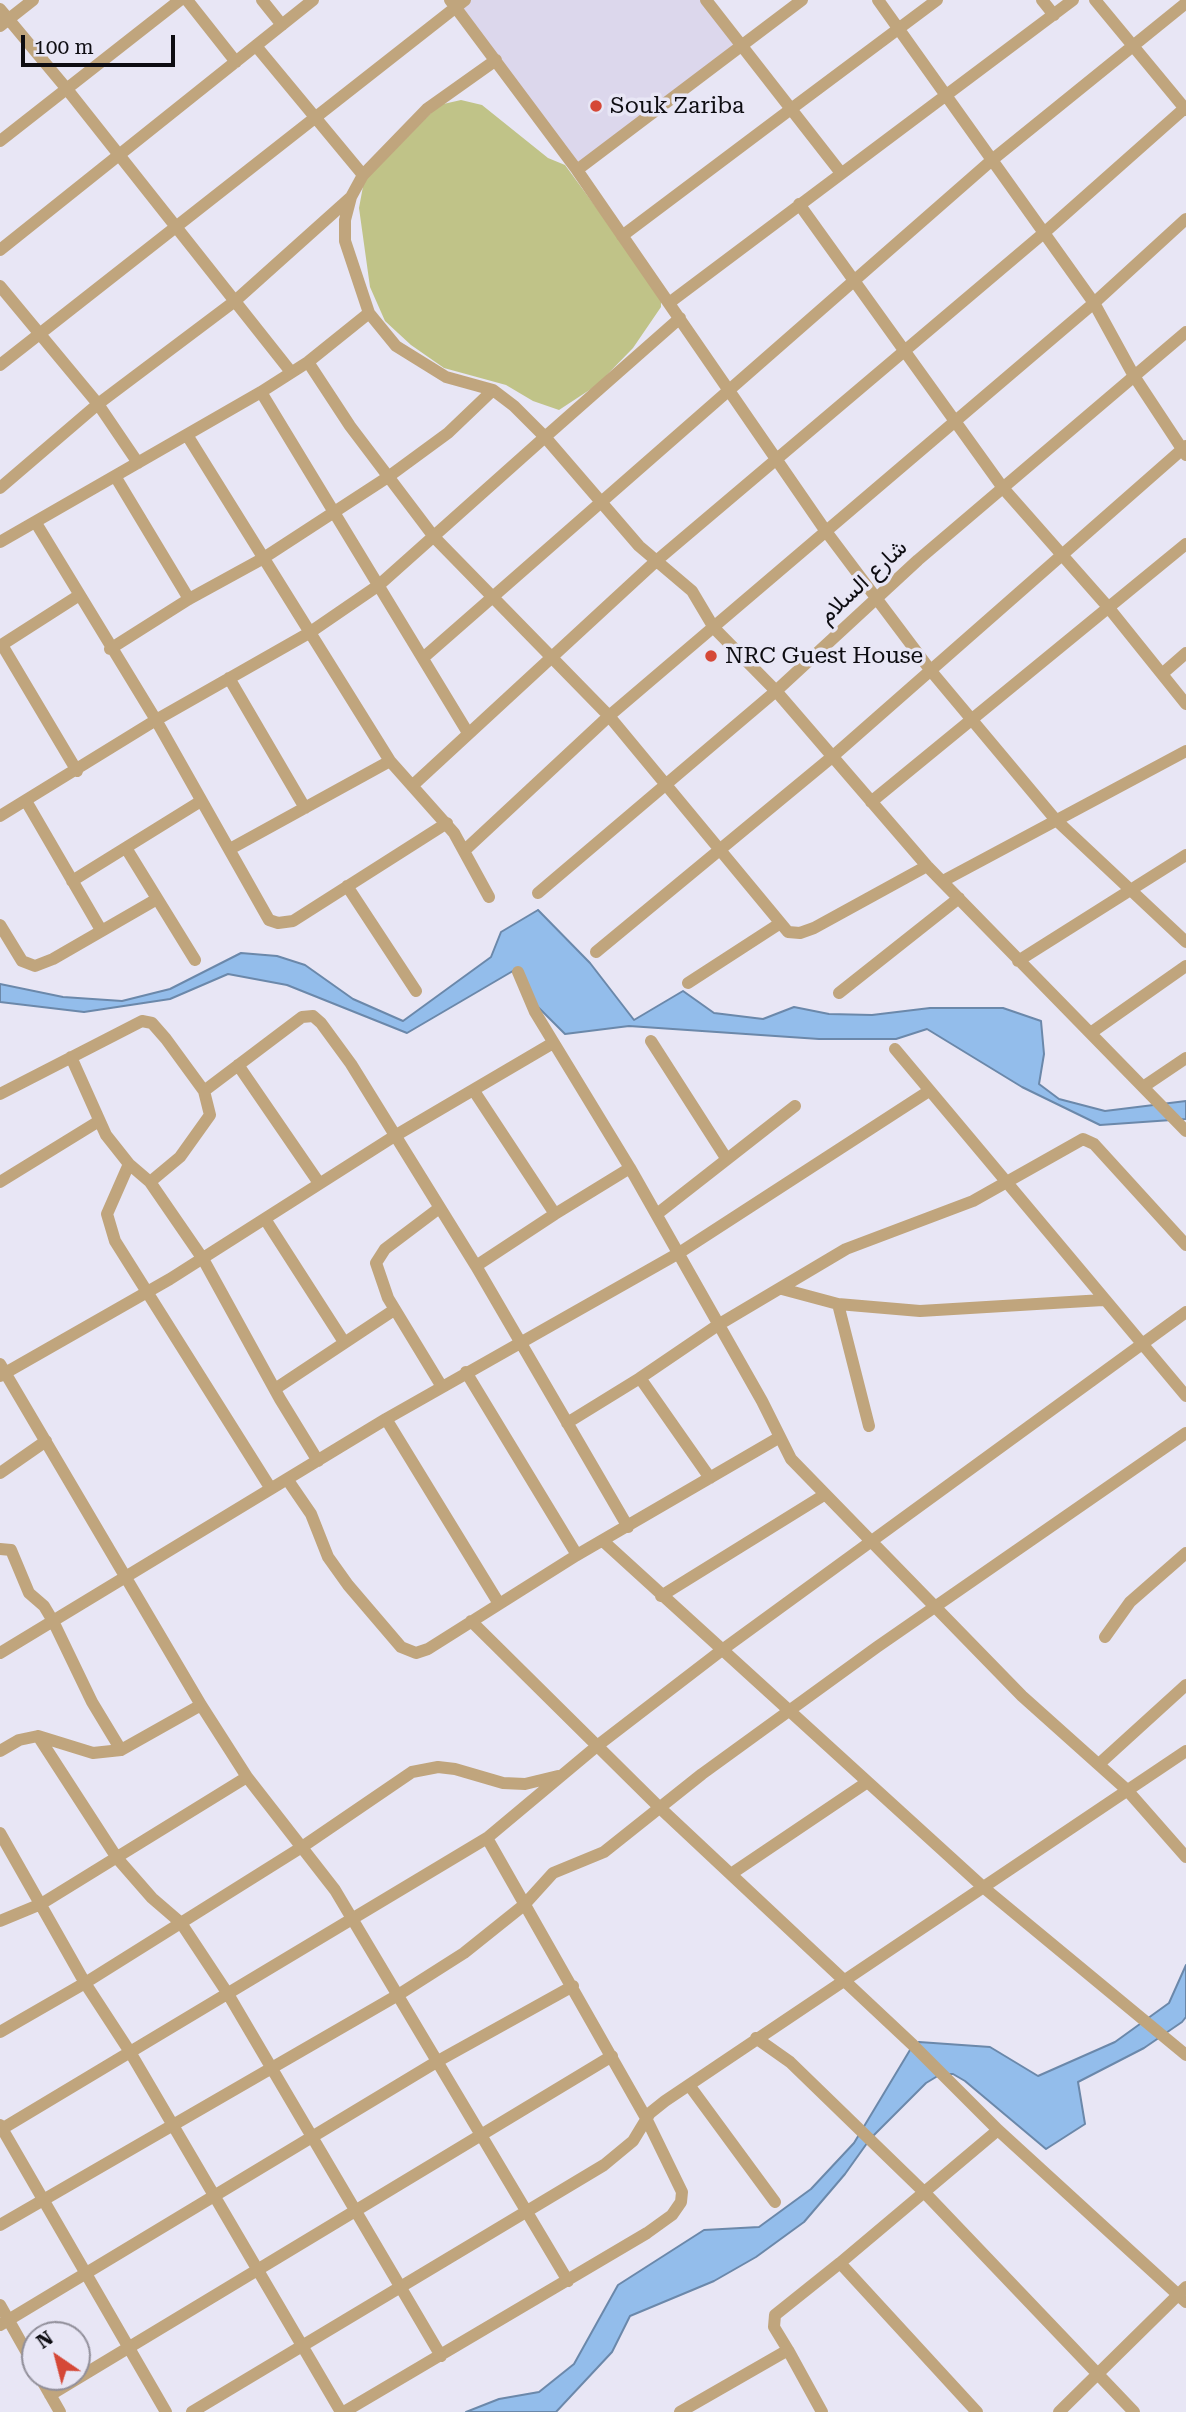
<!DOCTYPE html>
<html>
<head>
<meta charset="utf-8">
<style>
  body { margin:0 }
  #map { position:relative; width:1186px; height:2412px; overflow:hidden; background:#e8e6f5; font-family:"Roboto Serif",serif }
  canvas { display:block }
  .north { position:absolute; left:21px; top:2321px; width:70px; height:70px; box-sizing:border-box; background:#e8e6f5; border:2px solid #918f9a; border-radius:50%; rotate:325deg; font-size:19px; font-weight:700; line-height:28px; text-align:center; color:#0e0d12 }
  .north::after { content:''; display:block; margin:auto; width:24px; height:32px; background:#d54837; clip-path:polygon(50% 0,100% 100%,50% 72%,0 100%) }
  .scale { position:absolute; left:21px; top:35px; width:154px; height:32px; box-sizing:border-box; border:4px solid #0e0d12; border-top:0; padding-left:9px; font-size:21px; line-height:24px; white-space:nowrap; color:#0e0d12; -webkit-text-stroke:5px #e8e6f5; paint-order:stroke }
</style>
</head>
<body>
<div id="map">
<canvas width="1186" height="2412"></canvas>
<div class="north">N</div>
<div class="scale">100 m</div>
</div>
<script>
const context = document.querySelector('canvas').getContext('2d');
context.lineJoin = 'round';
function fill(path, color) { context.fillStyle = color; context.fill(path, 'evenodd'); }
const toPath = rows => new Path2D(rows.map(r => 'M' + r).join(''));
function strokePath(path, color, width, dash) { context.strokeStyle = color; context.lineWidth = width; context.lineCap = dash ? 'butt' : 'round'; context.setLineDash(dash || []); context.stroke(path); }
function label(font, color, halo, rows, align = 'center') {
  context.font = font + ' "Roboto Serif",Vazirmatn,serif'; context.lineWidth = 7; context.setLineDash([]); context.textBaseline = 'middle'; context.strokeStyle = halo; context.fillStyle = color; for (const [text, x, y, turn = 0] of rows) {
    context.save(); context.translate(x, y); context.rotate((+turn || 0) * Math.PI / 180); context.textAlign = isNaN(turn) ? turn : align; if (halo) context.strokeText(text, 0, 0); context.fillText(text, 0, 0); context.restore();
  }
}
const commercial = toPath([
  [470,0,703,0,738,46,578,166,461,8]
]);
const green = toPath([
  [461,100,482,105,548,158,565,165,661,296,661,307,633,348,597,385,559,410,533,401,506,385,444,368,411,345,385,321,370,287,359,208,364,181,439,105]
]);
const water = toPath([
  [538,910,590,963,634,1020,683,991,714,1013,763,1019,794,1007,829,1014,872,1015,930,1008,1003,1008,1041,1021,1044,1054,1039,1084,1059,1099,1105,1111,1186,1101,1186,1119,1100,1125,1022,1087,927,1029,896,1039,819,1039,629,1026,565,1034,536,1005,518,968,407,1033,287,985,228,974,170,999,84,1012,0,1002,0,984,63,997,122,1001,170,989,241,953,277,956,305,965,353,999,403,1021,491,957,501,932,538,910],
  [1186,1965,1186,2017,1182,2022,1144,2048,1078,2082,1085,2124,1046,2149,965,2081,953,2074,941,2074,926,2083,870,2139,845,2174,804,2222,756,2257,714,2281,630,2316,612,2352,556,2412,466,2412,499,2399,539,2392,574,2364,618,2285,704,2230,759,2227,811,2189,854,2143,913,2045,919,2042,990,2047,1038,2076,1115,2042,1169,2003,1186,1965]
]);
const street = toPath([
  [187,0,236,62],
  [262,0,282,25],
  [450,0,577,170,825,530,931,671,1055,819,1186,942],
  [706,0,791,109,937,0],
  [878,0,1094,303,1134,376,1186,455],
  [1042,0,1054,15],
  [1095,0,1186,110],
  [0,9,66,88,291,372],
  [0,26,33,0],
  [256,46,363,175],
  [0,141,180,0],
  [577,170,802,0],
  [799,204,1003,488,1108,607,1186,704],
  [622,236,791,109,841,173],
  [0,250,313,0],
  [0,286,98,404,138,463],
  [669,303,1073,0],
  [680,318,545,437,639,546,692,591,714,628,776,691,927,866,1186,1131],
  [308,362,350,426,434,537,609,716,788,932,800,933,814,928,927,866],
  [0,365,465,0],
  [261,392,468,733],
  [187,435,390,761,454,833,489,897],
  [115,476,189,599],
  [0,488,98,404,235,301,350,198],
  [36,523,156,720,269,920,278,923,293,921,447,823],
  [0,542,261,392,308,362,369,313],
  [2,645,77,771],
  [0,646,78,596],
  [110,649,189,599,262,559,388,477,448,433,493,390],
  [423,658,992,160,1186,3],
  [1162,674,1186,653],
  [229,678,305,808],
  [412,786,655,562,1045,232,1186,107],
  [26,801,101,930],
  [871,802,1186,544],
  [0,816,156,720,309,633,379,585,545,437,514,406,493,390,446,377,396,346,369,313,345,241,345,220,351,197,363,175,427,109,496,60],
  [126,848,195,960],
  [230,849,390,761],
  [465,850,609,716,1094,303,1186,219],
  [72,881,201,801],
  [943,881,1186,751],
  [347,886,416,991],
  [538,893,776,691,918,560,1186,332],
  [0,925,22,961,35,966,53,959,157,899],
  [596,952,832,757,1186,446],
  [1018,961,1186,855],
  [518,972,535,1012,630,1168,762,1401,791,1459,1022,1696,1127,1790,1186,1857],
  [688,983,779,924],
  [839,993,959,898],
  [1092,1032,1186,966],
  [651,1041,726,1158],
  [895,1049,1186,1396],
  [71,1057,106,1135,129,1164,150,1182],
  [238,1065,319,1183],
  [1143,1087,1186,1058],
  [204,1091,302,1017,313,1016,321,1023,351,1064,476,1266,628,1527],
  [474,1091,555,1214,476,1266],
  [0,1094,142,1021,152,1023,166,1039,204,1091,210,1115,180,1157,150,1182,203,1259,280,1399,318,1461],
  [129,1164,107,1214,115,1241,271,1489],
  [0,1182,99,1121],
  [438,1209,385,1249,376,1263,388,1298,442,1387],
  [555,1214,630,1168],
  [657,1214,795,1106],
  [265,1219,344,1342],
  [782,1289,838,1304,920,1311,1103,1300],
  [838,1304,869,1426],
  [0,1364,201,1705,247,1777,335,1890,568,2281],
  [466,1372,577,1555],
  [0,1376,170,1279,393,1137,553,1043],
  [640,1378,710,1478],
  [275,1389,394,1310],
  [386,1419,498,1602],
  [567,1423,640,1378,718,1325,846,1249,973,1201,1083,1139,1094,1144,1186,1245],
  [0,1473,46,1441],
  [287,1479,311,1514,328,1557,348,1585,401,1647,416,1653,428,1649,577,1555,780,1437],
  [603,1541,983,1887,1186,2055],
  [0,1549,11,1550,29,1593,44,1606,53,1621,92,1702,121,1750],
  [661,1596,824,1495],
  [471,1621,659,1807,913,2045,998,2130,1186,2302],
  [1105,1637,1130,1602,1186,1553],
  [0,1653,386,1419,679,1253,929,1091],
  [38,1736,117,1858,152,1898,181,1923,228,1994,441,2356],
  [0,1751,19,1740,38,1736,93,1753,121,1750,201,1705],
  [1099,1764,1186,1685],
  [0,1833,85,1983,130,2052,341,2412],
  [731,1874,866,1783],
  [0,1921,41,1904,247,1777],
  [0,2032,85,1983,302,1847,412,1772,438,1767,455,1769,503,1783,525,1784,558,1776],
  [756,2038,790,2062,924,2192,1134,2412],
  [689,2085,775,2202],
  [0,2125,166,2412],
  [0,2130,487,1838,597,1746,722,1650,1186,1312],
  [0,2225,398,1995,464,1953,524,1905,553,1873,604,1852,702,1774,877,1647,1186,1433],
  [840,2263,998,2130],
  [0,2305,35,2367],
  [0,2325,438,2061,573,1986],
  [788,2350,774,2327,775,2315,840,2263,977,2412],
  [40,2377,60,2412],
  [50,2395,612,2056],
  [192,2412,604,2165,633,2141,650,2113,665,2101,1186,1751],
  [344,2412,647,2233,672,2215,681,2202,682,2192,646,2118,487,1838],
  [680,2412,788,2350,822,2412],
  [1059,2412,1186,2287]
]);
const markers = [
  [596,106,7,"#d54837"],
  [711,656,7,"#d54837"]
];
const poiNames = [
  ["Souk Zariba",610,106],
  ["NRC Guest House",725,656]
];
const streetNames = [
  ["شارع السلام",863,582,-43]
];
fill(commercial, '#dcd7ec');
fill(green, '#c0c388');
fill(water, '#93bdeb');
strokePath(water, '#6b88aa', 2);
strokePath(street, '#c0a57d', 12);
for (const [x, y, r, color] of markers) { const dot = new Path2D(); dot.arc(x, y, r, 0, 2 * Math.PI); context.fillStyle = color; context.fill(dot); strokePath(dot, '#e8e6f5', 2.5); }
label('23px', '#0e0d12', '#e8e6f5', poiNames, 'left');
label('23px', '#0e0d12', '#e8e6f5', streetNames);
</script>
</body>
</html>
